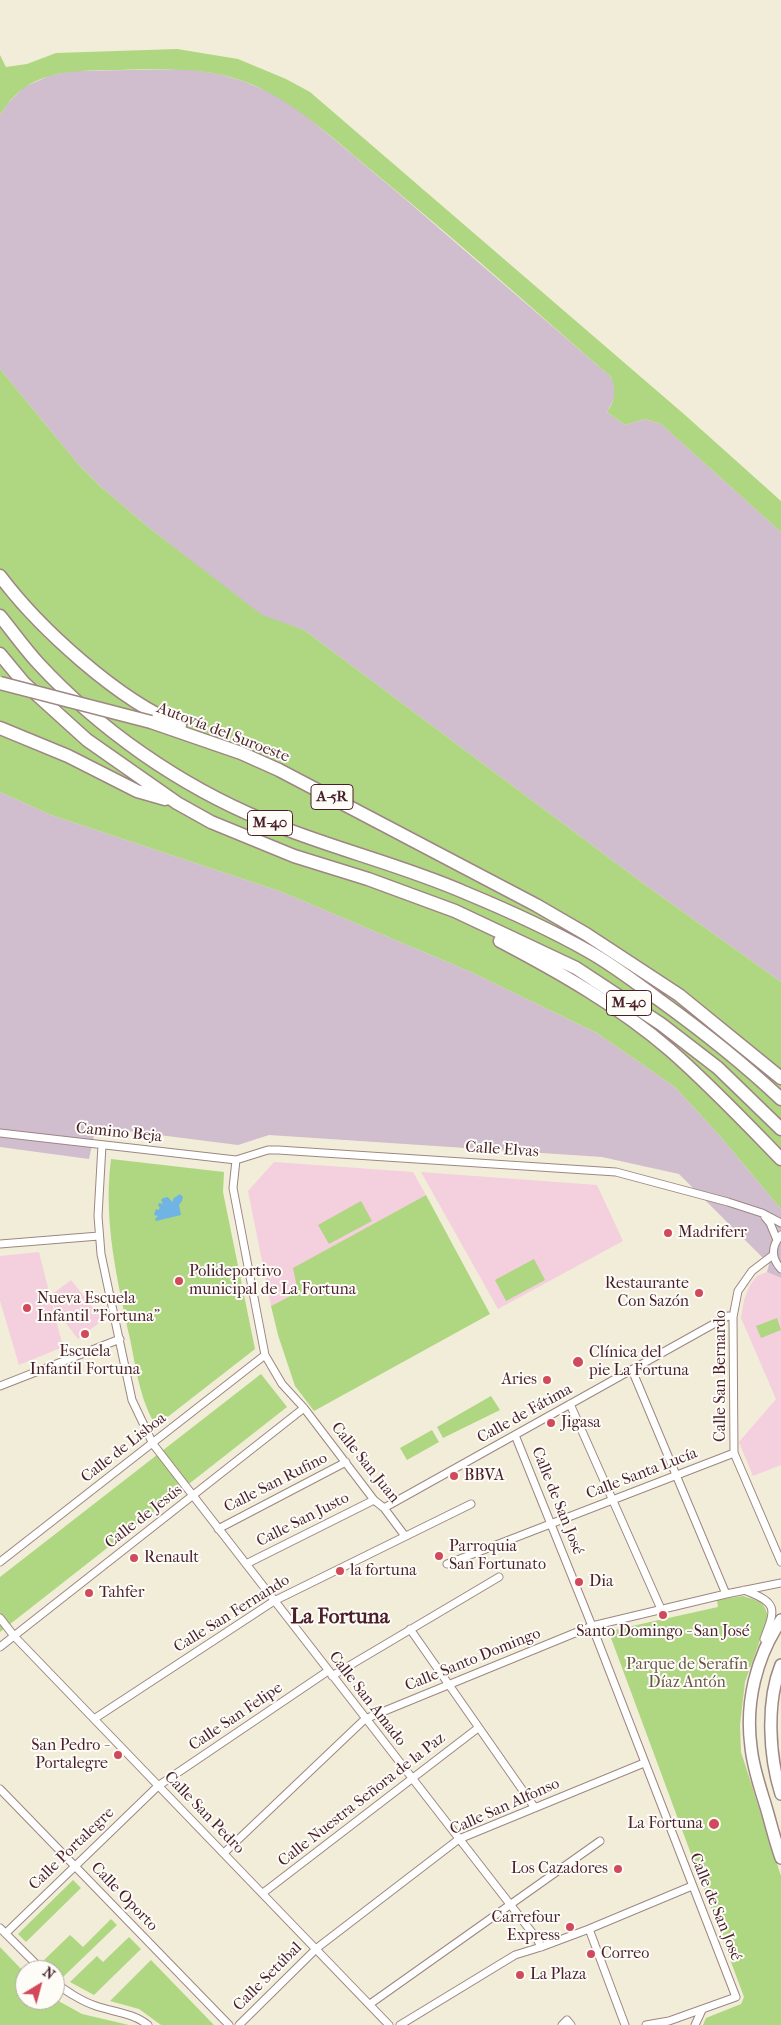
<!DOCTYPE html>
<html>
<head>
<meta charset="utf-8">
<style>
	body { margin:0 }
	#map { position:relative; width:781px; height:2025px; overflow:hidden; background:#f2edd8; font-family:"IM FELL French Canon",serif }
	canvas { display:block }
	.north { position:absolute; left:15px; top:1960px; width:50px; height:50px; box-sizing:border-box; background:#fdfcf7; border:1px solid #b5a4a5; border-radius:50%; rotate:37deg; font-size:14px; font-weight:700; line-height:20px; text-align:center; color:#4a1f2b }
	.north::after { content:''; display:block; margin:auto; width:18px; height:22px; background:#d1495b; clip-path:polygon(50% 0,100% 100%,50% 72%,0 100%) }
</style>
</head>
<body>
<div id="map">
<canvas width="781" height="2025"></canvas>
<div class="north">N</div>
</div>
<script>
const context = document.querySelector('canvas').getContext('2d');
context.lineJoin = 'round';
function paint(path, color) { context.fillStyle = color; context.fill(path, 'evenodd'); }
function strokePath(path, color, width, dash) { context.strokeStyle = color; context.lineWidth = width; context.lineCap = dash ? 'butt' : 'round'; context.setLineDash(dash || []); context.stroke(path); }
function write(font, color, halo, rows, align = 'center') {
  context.font = font + ' "IM FELL French Canon",serif'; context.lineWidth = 4; context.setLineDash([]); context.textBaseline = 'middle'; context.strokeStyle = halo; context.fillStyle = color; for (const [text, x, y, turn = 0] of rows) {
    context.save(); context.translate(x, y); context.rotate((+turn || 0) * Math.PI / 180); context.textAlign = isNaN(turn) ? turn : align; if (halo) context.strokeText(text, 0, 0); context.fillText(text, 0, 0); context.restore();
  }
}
paint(new Path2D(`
	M274 1162 413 1172 426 1195 294 1268 298 1292 271 1306 248 1191Z
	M421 1172 597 1185 623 1241 498 1309Z
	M39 1252 63 1347 19 1365 0 1301V1256Z
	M767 1272 781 1278V1465L753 1476 739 1442 776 1399 741 1318 744 1300 750 1285 757 1276Z
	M71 1280 103 1320 78 1339 55 1309 51 1295Z`), '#f4cfde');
paint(new Path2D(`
	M188 69 219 74 243 81 269 92 297 108 404 198 611 377 615 389V397L607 412 625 425 645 419 661 424 781 532V982L644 884 304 630 262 616 148 527 100 486 78 464 0 369V115L7 104 24 87 49 76 71 71Z
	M0 792 51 815 282 892 471 972 597 1033 675 1087 720 1136 781 1209V1278L767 1272 769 1264 679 1174 602 1157 269 1135 238 1145 96 1127 89 1159 0 1147Z`), '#d0bdce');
paint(new Path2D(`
	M177 49 238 59 286 79 310 92 685 415 781 501V532L661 424 645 419 625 425 607 412C616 399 616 391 611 377 533 309 456 240 376 174 334 140 295 100 243 81 199 65 152 70 105 70 61 71 24 74 0 115V55L6 67 27 64 56 53Z
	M0 369 78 464 100 486 148 527 262 615 304 630 644 884 781 982V1209L720 1136 675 1087 597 1033 471 972 282 892 51 815 0 792Z
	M111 1159 224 1172 223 1192 255 1349 156 1426C140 1400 136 1368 130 1339 117 1279 103 1220 111 1159Z
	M426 1195 490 1314 314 1411 295 1386 278 1335 271 1306 298 1292 293 1268Z
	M361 1201 372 1221 329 1244 318 1225Z
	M534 1259 545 1280 506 1301 495 1280Z
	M777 1318 781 1330 761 1338 756 1326Z
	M261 1374 287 1407 0 1632V1577Z
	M491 1396 500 1410 443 1438 437 1427Z
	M432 1430 439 1442 407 1460 400 1448Z
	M743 1596C758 1601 765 1600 768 1618L745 1682 740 1725 741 1752 781 1876V2025H703L706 2018 741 2004 744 1997 611 1638 614 1630 718 1607 717 1600Z
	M73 1880 81 1888 26 1942 18 1934Z
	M111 1919 117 1925 63 1977 44 1960 70 1935 83 1947Z
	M129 1937 141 1949 94 1995 70 1982 97 1956 103 1962Z
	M0 1947 25 1973V2000H55V1999L82 2014 129 2025H0Z
	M151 1960 214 2025H161L139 2009 110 2001Z`), '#afd680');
paint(new Path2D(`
	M180 1194 183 1197 182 1201 179 1205 181 1215 156 1221 155 1219 158 1216 154 1215 156 1209 158 1210 160 1208 158 1205 159 1203 163 1204 161 1200 163 1198 168 1197 172 1202 174 1198Z`), '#70b4e6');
const street = new Path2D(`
	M0 1133 236 1160 268 1150H278L616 1172 728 1202 762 1213 781 1223
	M102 1145 98 1216 101 1254 132 1400 153 1444 537 1939 541 1947
	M236 1160 233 1188 265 1355 282 1384 304 1408 374 1500 384 1508 405 1536
	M765 1217 770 1223 777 1240
	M781 1235C771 1246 771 1258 781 1269
	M0 1244 99 1236
	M773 1255 752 1271 738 1291 733 1317 734 1453 781 1562
	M632 1370 726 1594
	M0 1386 120 1339
	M570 1404 661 1609
	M515 1435 592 1626 736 1997 669 2021 646 2025
	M384 1508 728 1316 733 1317
	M218 1529 346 1462
	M0 1562 265 1355
	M246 1564 374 1500
	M447 1564 734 1453
	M744 1590C778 1603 776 1608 764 1639
	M0 1618 14 1636 389 2025
	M410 1629 535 1808
	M0 1647 304 1408
	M332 1676 499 1577
	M94 1719 274 1601 471 1504
	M0 1789 229 2025
	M224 1853 365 1719 592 1626 726 1594 781 1583
	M263 1893 478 1728
	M0 1928 42 1970
	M589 1929 625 2025
	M6 1933 158 1786 328 1671
	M55 1983C68 1992 81 2001 96 2006 114 2012 133 2013 148 2025
	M370 2004 600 1841
	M239 2025 317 1948 459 1839 644 1763
	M400 2025 515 1955 541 1947 589 1929 692 1886
	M562 2025 567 2020 571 2025
	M695 2025 702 2010`);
const primary = new Path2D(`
	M781 1620C756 1657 745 1703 751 1747 753 1768 760 1787 766 1807 771 1824 775 1841 781 1858
	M781 1665C766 1702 769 1756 781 1794`);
const highway = new Path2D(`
	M0 576C39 628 119 701 180 725
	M0 616C13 632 25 649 38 663 100 730 179 785 263 820 329 848 400 864 466 893 507 910 549 929 588 951 613 965 635 982 658 999 701 1030 742 1062 781 1099
	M0 654 24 683 87 740 177 803 211 822 294 856 368 879 455 911 576 968 661 1024 718 1068 781 1129
	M151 722 241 753 279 770 536 905 586 934 679 995 781 1078
	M0 728 68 756 137 791 165 799
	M500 941C559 972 619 1006 670 1050 709 1084 745 1122 781 1159`);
strokePath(street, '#9e8682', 9);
strokePath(primary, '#9e8682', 14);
strokePath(highway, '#9e8682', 15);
strokePath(street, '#fff', 7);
strokePath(primary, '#fff', 11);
strokePath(highway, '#fff', 12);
const highwayBridge = new Path2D(`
	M0 683 151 722`);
strokePath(highwayBridge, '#9e8682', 15, []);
strokePath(highwayBridge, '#fff', 12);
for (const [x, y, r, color] of [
	[668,1233,5,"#d1495b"],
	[179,1281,5,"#d1495b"],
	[699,1293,5,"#d1495b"],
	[27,1308,5,"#d1495b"],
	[85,1334,5,"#d1495b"],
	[578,1362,6,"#d1495b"],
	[547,1380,5,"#d1495b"],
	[551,1423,5,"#d1495b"],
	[454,1476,5,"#d1495b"],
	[439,1556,5,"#d1495b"],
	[134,1558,5,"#d1495b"],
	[340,1571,5,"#d1495b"],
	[579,1582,5,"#d1495b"],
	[89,1593,5,"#d1495b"],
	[663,1615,5,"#d1495b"],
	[118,1755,5,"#d1495b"],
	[714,1824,6,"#d1495b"],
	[618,1869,5,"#d1495b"],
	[570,1927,5,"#d1495b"],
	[591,1954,5,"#d1495b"],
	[520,1975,5,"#d1495b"]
]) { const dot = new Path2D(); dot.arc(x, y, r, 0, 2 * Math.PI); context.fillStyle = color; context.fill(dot); strokePath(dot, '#fdfcf7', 2); }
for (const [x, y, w] of [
	[332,797,42],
	[270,823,45],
	[629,1003,45]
]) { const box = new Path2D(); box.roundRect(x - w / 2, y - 12.5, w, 25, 4); context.fillStyle = '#fdfcf7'; context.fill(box); strokePath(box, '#4a1f2b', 1); }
write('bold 15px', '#4a1f2b', null, [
	["A-5R",332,797],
	["M-40",270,823],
	["M-40",629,1003]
]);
write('16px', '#4a1f2b', '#fdfcf7', [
	["Autovía del Suroeste",223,733,21],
	["Camino Beja",119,1133,6],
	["Calle Elvas",502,1150,4],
	["Calle San Bernardo",721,1376,-90],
	["Calle de Fátima",525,1414,-29],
	["Calle de Lisboa",124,1448,-38],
	["Calle San Juan",365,1463,51],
	["Calle Santa Lucía",642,1474,-21],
	["Calle San Rufino",276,1483,-27],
	["Calle de San José",557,1501,68],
	["Calle de Jesús",144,1517,-38],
	["Calle San Justo",303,1520,-27],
	["Calle San Fernando",232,1614,-32],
	["Calle Santo Domingo",473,1660,-22],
	["Calle San Amado",367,1699,52],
	["Calle San Felipe",236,1717,-34],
	["Calle Nuestra Señora de la Paz",362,1800,-38],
	["Calle San Alfonso",505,1807,-24],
	["Calle San Pedro",204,1813,46],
	["Calle Portalegre",72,1849,-44],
	["Calle Oporto",124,1897,46],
	["Calle de San José",715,1907,68],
	["Calle Setúbal",268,1977,-45]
]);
write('16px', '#4a1f2b', '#fdfcf7', [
	["Madriferr",678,1233],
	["Polideportivo",189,1272],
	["municipal de La Fortuna",189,1290],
	["Restaurante",689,1284,"right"],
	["Con Sazón",689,1302,"right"],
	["Nueva Escuela",37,1299],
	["Infantil \"Fortuna\"",37,1317],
	["Escuela",85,1352,"center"],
	["Infantil Fortuna",85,1370,"center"],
	["Clínica del",589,1353],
	["pie La Fortuna",589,1371],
	["Aries",537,1380,"right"],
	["Jigasa",561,1423],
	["BBVA",464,1476],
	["Parroquia",449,1547],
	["San Fortunato",449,1565],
	["Renault",144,1558],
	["la fortuna",350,1571],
	["Dia",589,1582],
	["Tahfer",99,1593],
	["Santo Domingo - San José",663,1632,"center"],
	["San Pedro -",108,1746,"right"],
	["Portalegre",108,1764,"right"],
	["La Fortuna",703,1824,"right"],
	["Los Cazadores",608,1869,"right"],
	["Carrefour",560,1918,"right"],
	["Express",560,1936,"right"],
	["Correo",601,1954],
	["La Plaza",530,1975]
], 'left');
write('16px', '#685644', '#fdfcf7', [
	["Parque de Serafín",687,1665],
	["Díaz Antón",687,1683]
]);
write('bold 21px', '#4a1f2b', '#fdfcf7', [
	["La Fortuna",340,1618]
]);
</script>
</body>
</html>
